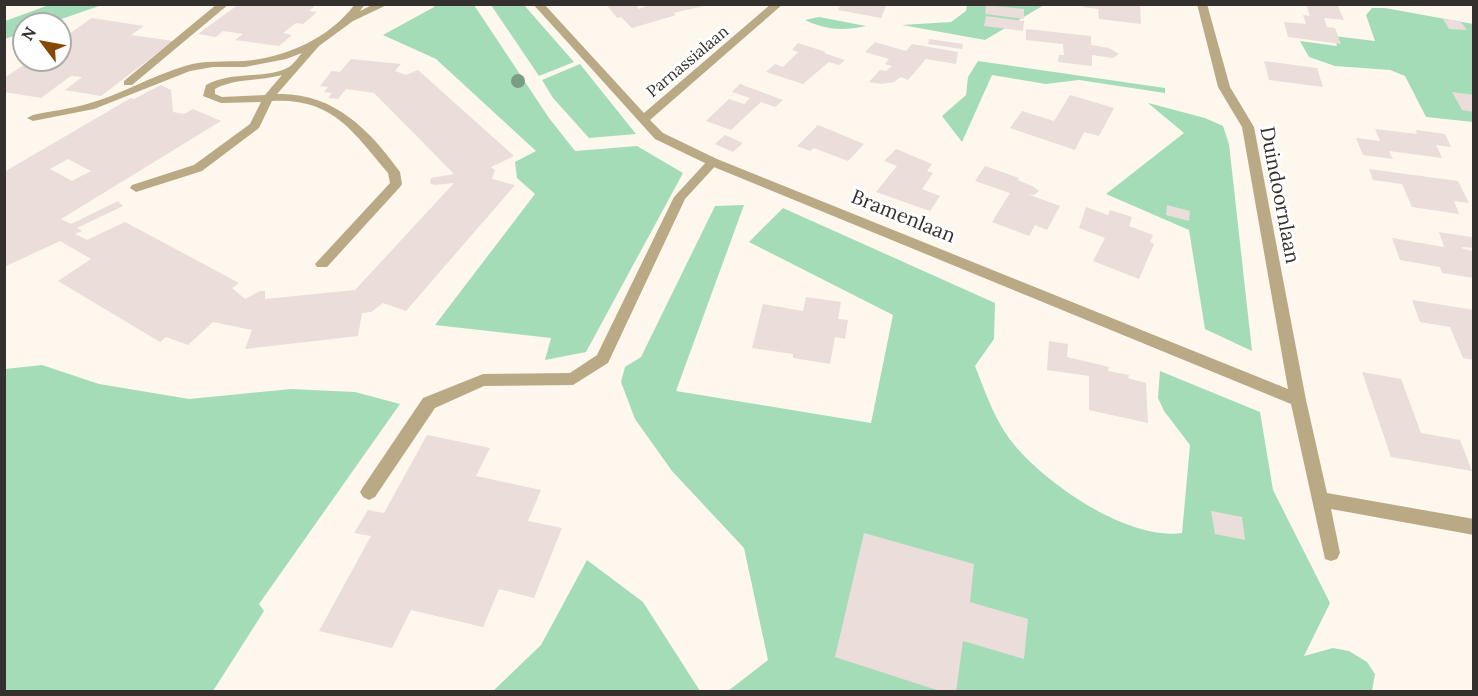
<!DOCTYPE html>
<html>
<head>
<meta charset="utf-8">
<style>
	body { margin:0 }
	#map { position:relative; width:1478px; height:696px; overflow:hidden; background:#fdf7ee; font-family:Lora,serif }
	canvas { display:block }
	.frame { position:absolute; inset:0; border:6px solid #33302d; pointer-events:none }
	.north { position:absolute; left:12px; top:12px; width:60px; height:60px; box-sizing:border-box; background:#fff; border:2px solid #adacab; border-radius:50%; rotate:302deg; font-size:16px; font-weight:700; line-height:24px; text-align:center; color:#33302d }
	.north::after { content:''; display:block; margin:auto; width:21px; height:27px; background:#864807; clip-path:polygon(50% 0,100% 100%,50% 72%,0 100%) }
</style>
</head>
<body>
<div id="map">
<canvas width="1478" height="696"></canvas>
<div class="frame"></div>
<div class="north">N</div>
</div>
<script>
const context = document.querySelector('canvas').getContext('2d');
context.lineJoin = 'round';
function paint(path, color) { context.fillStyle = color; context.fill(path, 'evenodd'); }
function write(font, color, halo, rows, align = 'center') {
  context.font = font + ' Lora,serif'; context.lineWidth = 6; context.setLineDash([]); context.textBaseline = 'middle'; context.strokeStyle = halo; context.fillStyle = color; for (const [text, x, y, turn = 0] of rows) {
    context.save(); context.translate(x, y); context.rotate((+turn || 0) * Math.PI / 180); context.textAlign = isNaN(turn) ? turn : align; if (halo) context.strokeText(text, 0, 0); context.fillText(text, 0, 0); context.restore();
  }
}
paint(new Path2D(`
	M49 5H102L47 24H24V32L5 39V21Z
	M434 5H474L549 118 575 151 637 146 683 173 586 352 545 360 551 338 435 325 535 194 517 178 515 162 536 151 436 59 383 35 434 7Z
	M491 5H524L574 62 539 76Z
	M967 5H1044L985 40 902 25 951 22 966 11Z
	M1372 8H1385L1473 24V122L1426 117 1405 76 1390 70 1335 66 1309 57 1300 41 1337 46 1334 36 1375 41 1366 15Z
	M819 17 866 26C844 31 826 30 805 20Z
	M978 61 1165 88V93L1079 80 1046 84 992 75 962 142 942 116 966 95 968 77Z
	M580 64 636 134 589 138 553 98 542 80Z
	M1148 103 1205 118 1223 126 1229 144 1252 351 1205 329 1189 230 1106 194 1184 133Z
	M744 205 676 391 871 423 893 315 749 242 783 208 995 303 994 339 975 366C986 394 996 424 1016 447 1051 487 1128 540 1182 533L1190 445 1164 411 1158 398 1160 371 1260 412 1273 490 1330 603 1304 656 1333 648 1349 651 1367 662 1375 674 1372 691H728L768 660 744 548 672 471 635 419 621 382 625 367 641 357 715 206Z
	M42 365 99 384 189 399 291 389 355 392 400 404 259 604 264 611 213 691H5V369Z
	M587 560 643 602 700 691H493L541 645Z`), '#a5dcb8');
paint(new Path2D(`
	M239 4H317L309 11 317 12 303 24 296 23 283 33 292 35 279 46 235 40 243 34 223 31 216 37 198 34Z
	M606 4H635L639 9 647 6 645 4 708 5 673 13 676 15 632 28 621 17 617 18Z
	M841 4H879L886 6 881 18 838 10Z
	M1083 4H1140L1141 24 1099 19 1098 9 1083 7Z
	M1306 4H1337L1344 20 1324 18 1327 27 1335 28 1341 44 1288 37 1284 22 1306 24 1303 15 1310 16Z
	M986 5 1024 9V19L985 14Z
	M986 16 1024 21 1023 31 984 26Z
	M92 18 144 26 131 35 173 41 101 96 65 90 82 77 71 76 41 98 4 92V78L31 60H60V40Z
	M1443 19 1460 21 1467 30 1449 29Z
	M1026 29 1091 36V45L1109 48 1119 54 1113 58 1092 55V66L1058 62 1059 55H1064L1063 44 1026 40Z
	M929 39 963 44 962 49 928 44Z
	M875 42 906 51 912 44 958 52 956 64 926 59 908 80 901 77 894 82 882 84 869 82 880 70 886 71 892 66 885 64 889 59 865 52Z
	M798 43 826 52 824 53 845 60 839 65 829 62 803 84 766 72 775 64 783 67 798 52 792 50Z
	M351 59 401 64 395 71 406 75 418 70 514 156 491 167 495 170 492 179 515 185 406 311 383 303 371 312 362 313 358 336 245 349 252 330 213 322 188 345 166 337 160 342 58 281 91 259 60 241 4 267V172L131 98 134 99 161 85 171 90 173 112 184 114 193 109 221 121 61 219 71 224 118 201 123 206 77 228 82 231 75 234 87 240 125 222 239 283 232 288 245 299 260 291H265V299L355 290 454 183 434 185 430 183 431 178 454 174 374 93 346 89 338 99 328 98 332 93 324 92 328 87 320 86 332 71 340 72ZM68 159 91 171 72 181 50 169Z
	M1264 61 1317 68 1323 87 1269 80Z
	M740 84 783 100 775 107 761 102 731 130 706 121 729 99 744 104 750 98 732 92Z
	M1452 92 1474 95V112L1462 110Z
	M1070 95 1114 108 1099 136 1084 132 1075 150 1010 128 1022 111 1054 121Z
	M818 125 864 144 848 161 814 148 810 151 797 146Z
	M1375 129 1417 134 1416 130 1445 134 1451 147 1436 145 1442 158 1389 151 1393 159 1363 155 1356 138 1380 141Z
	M725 135 743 143 733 152 715 144Z
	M896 149 932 164 927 171 933 173 922 189 940 196 930 211 876 192 897 166 884 161Z
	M985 166 1019 178 1018 180 1034 187 1039 191 1034 195 1027 194 1060 206 1047 230 1035 225 1029 236 992 222 1010 193 975 181Z
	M1369 169 1458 181 1469 203 1454 201 1459 214 1412 207 1402 184 1373 180Z
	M1167 205 1190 211 1189 221 1166 215Z
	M1086 207 1108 215 1110 210 1132 217 1129 226 1153 235 1150 242 1154 244 1139 279 1093 261 1105 238 1079 228Z
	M1439 232 1472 237 1474 248 1462 247 1463 249 1474 251V278L1442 273 1440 267 1400 260 1392 238 1444 247Z
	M806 297 841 302 838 319 848 320 845 339 835 337 830 364 793 358V354L752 348 763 304 803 311Z
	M1412 300 1474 310V360L1463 358 1450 327 1420 322Z
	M1049 341 1068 344 1067 357 1109 367 1108 371 1129 375 1128 378 1146 383 1148 423 1089 410V376L1047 370Z
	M1362 372 1401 379 1421 433 1460 440 1472 471 1391 457Z
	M427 435 490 448 476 476 541 490 528 521 562 528 534 598 499 589 483 627 411 610 392 648 319 631 371 536 354 533 368 510 384 513Z
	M1211 511 1242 517 1245 540 1215 534Z
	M864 533 974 564 970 602 1028 619 1024 659 963 641 956 692H943L835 657Z`), '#eaddda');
paint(new Path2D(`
	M217 4H229L132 85H124V81Z
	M355 4H365L360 11 374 4H389L353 21 319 46 277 94C333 92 370 130 400 172L402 184 400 187 327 267H317L315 264 390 183 388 173C352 131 333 98 272 101L259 128 202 171 136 192 130 188 132 185 194 165 250 124 261 102 221 103 203 96 206 85C233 70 265 80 289 67 294 64 298 57 302 53L286 59 245 67H213L190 71 94 109 33 121 27 118 33 115C51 111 70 109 87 104 120 95 151 76 185 66 204 60 224 62 244 61 285 58 330 38 355 4ZM282 75 265 95 222 97 215 94V89C235 78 261 81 282 75Z
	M713 158 719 162 685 199 608 363 573 385 484 386 435 408 375 497 369 500 363 497 360 492 363 487 423 398 483 374 570 373 597 355 674 197 709 159Z`), '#b9aa85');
paint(new Path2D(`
	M533 4H544L644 113 771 4H783L650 120 663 133 717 159 1288 389 1242 127 1218 87 1197 4H1207L1230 87 1254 127 1306 400 1327 493 1474 519V535L1331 509 1340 553 1337 559 1331 561 1325 559 1291 404 709 165 655 139Z`), '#b9aa85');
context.fillStyle = '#7a9d86';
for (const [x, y] of [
	[518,81]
]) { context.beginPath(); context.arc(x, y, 7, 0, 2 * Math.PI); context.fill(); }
write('16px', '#33302d', '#fff', [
	["Parnassialaan",688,62,-40]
]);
write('20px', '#33302d', '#fff', [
	["Duindoornlaan",1279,195,79],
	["Bramenlaan",903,217,22]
]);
</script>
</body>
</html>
